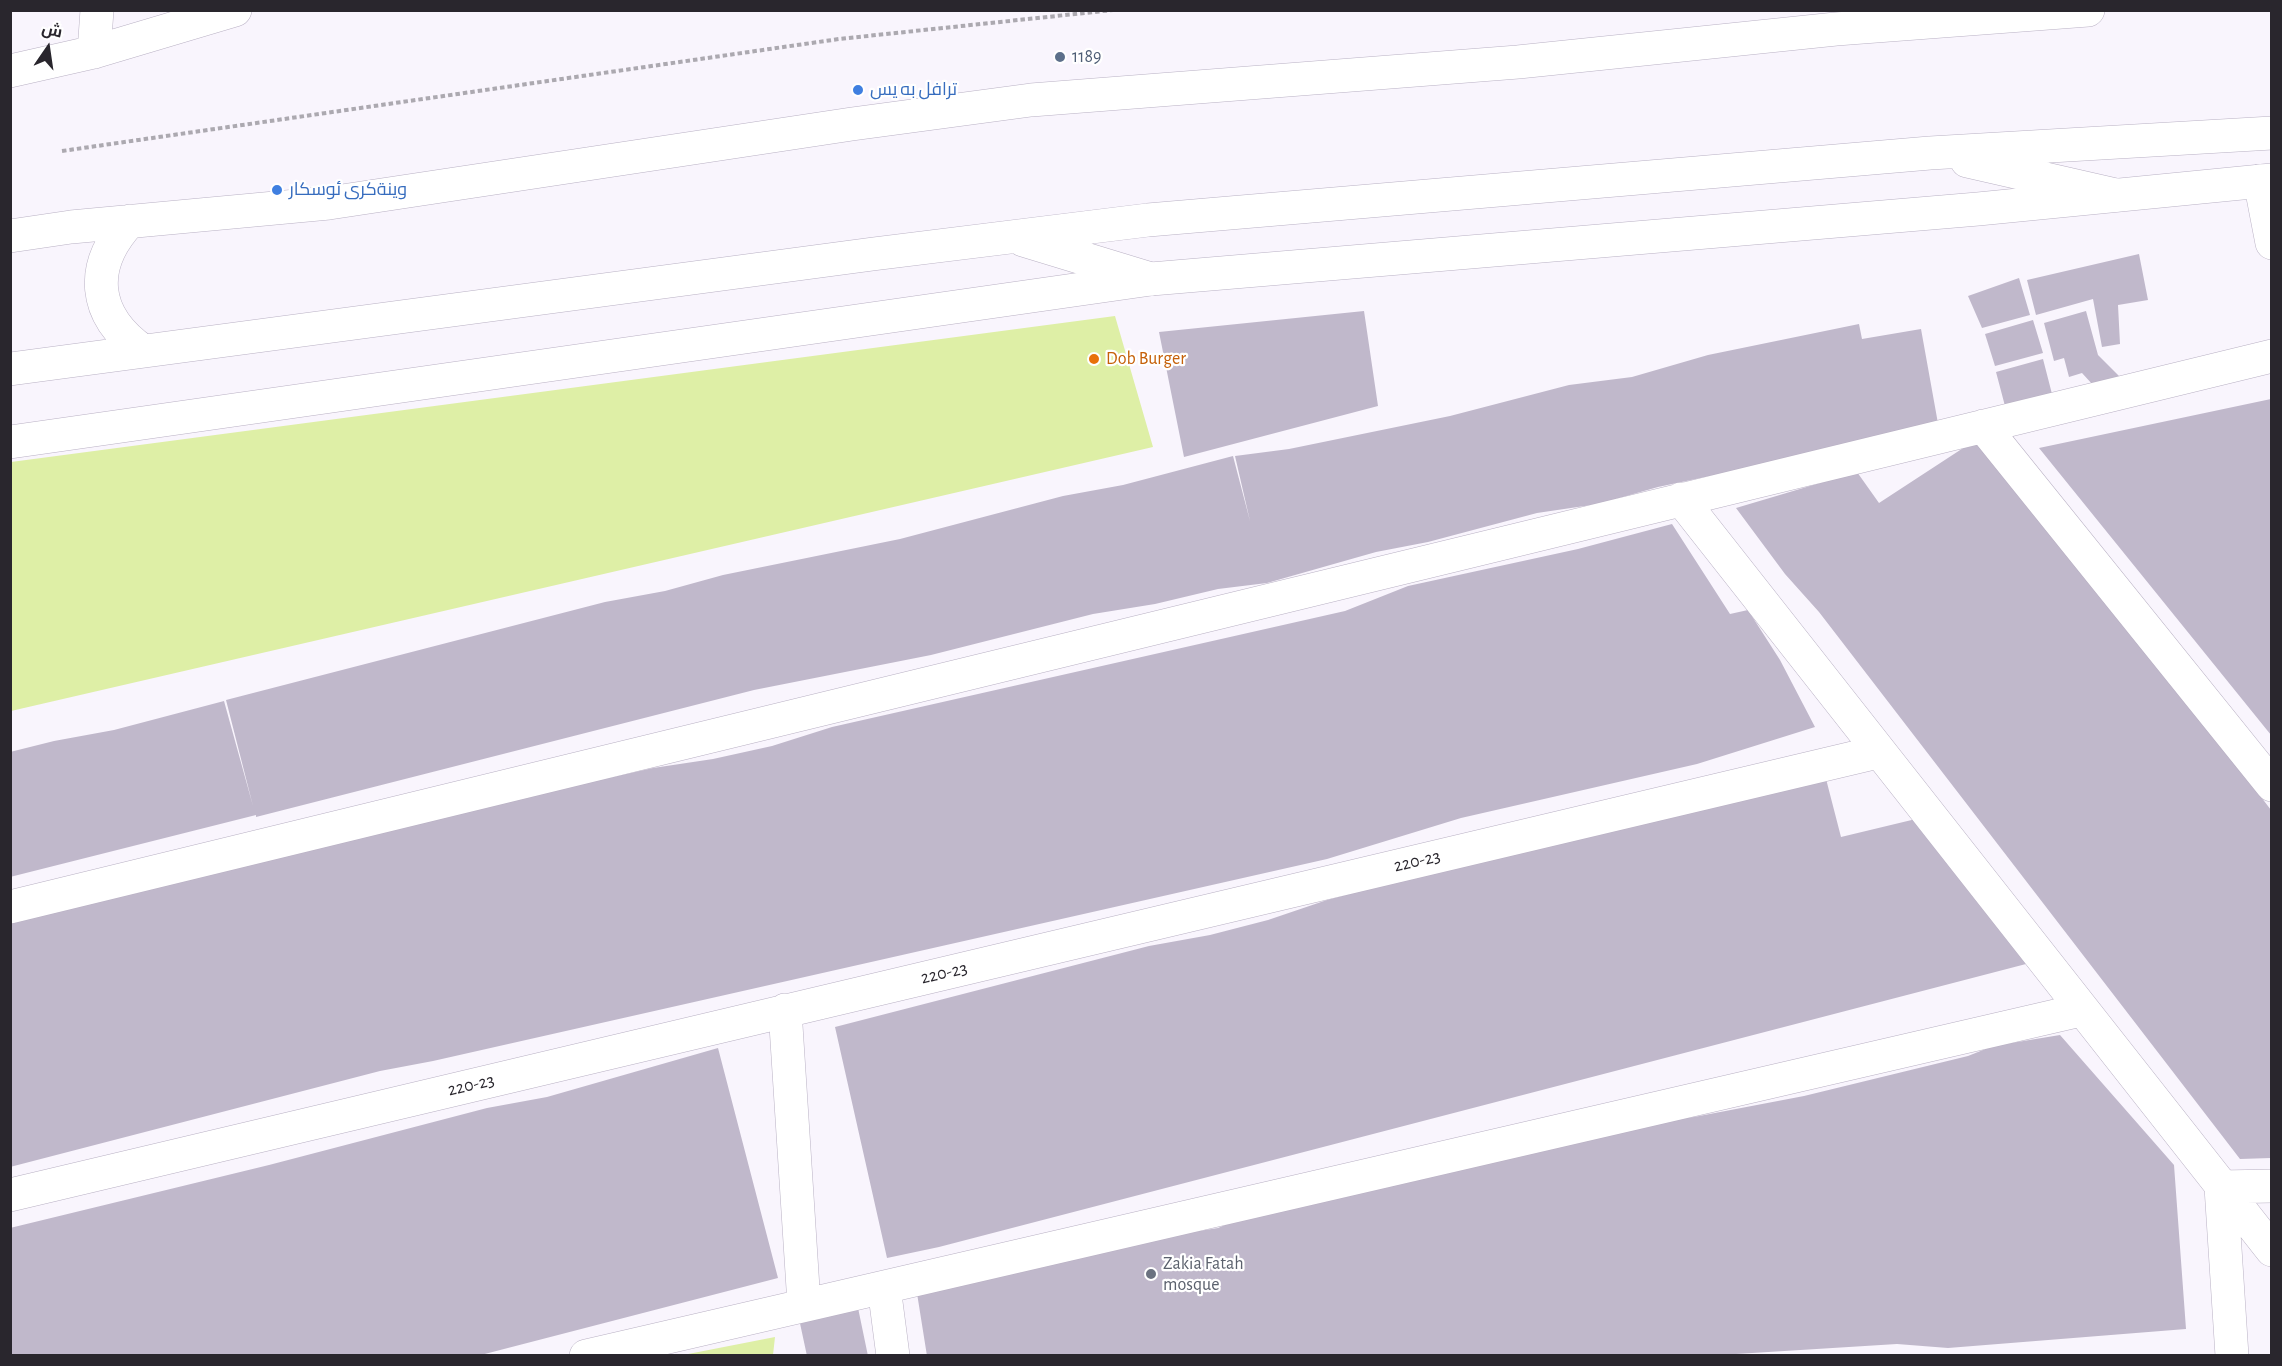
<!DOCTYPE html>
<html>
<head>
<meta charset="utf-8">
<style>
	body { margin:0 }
	#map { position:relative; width:2282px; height:1366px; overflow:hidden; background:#f9f5fd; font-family:"Alegreya Sans",Cairo,sans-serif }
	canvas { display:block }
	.frame { position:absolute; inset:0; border:12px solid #29262d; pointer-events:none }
	.north { position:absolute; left:18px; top:18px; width:60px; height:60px; -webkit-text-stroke:4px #fff; paint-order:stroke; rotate:13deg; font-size:16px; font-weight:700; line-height:24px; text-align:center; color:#29262d }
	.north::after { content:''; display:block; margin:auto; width:21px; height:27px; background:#29262d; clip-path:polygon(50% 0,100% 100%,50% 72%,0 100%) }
</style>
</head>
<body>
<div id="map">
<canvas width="2282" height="1366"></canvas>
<div class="frame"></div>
<div class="north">ش</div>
</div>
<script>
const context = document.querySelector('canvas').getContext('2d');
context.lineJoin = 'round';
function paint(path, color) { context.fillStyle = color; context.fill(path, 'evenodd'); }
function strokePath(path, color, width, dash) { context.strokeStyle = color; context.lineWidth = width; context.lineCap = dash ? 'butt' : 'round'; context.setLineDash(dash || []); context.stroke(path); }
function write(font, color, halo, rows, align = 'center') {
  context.font = font + ' "Alegreya Sans",Cairo,sans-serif'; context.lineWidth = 4.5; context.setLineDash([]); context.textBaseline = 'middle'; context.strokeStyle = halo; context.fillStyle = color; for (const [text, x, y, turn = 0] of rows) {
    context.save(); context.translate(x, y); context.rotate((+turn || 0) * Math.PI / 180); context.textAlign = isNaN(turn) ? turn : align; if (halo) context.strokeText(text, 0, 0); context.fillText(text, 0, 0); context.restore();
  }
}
paint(new Path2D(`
	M1115 316 1153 447 11 711V462Z
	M775 1337 773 1355H683Z`), '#deefa6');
paint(new Path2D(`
	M2139 254 2148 300 2118 305 2120 344 2102 347 2093 299 2036 315 2027 280Z
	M2019 278 2030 315 1982 328 1968 296Z
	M1364 311 1378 406 1184 457 1159 332Z
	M2086 311 2098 355 2125 382 2093 385 2082 373 2069 377 2064 358 2054 361 2044 323Z
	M2033 320 2043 353 1995 366 1985 334Z
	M1859 324 1862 339 1921 329 1939 429 1738 470 1658 487 1598 504 1537 513 1428 542 1376 552 1267 583 1218 589 1155 604 1093 614 931 655 754 690 256 817V815L10 877V752L54 741 114 730 224 701 253 806 226 700 605 602 665 591 723 575 900 539 1063 496 1123 485 1233 456 1250 521 1235 456 1289 449 1450 416 1569 385 1632 377 1708 355Z
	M2043 359 2052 394 2005 406 1996 372Z
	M2271 399V735L2039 448Z
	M1977 439 2153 656 2271 810V1158L2240 1159 1819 612 1785 574 1736 508 1857 472 1879 503Z
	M1672 524 1730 614 1748 610 1780 660 1815 727 1697 764 1461 818 1327 859 433 1061 380 1071 10 1167V921L379 830 653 768 713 759 772 746 832 727 1345 611 1408 586 1578 549Z
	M1825 775 1841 837 1920 818 2000 913 2026 964 939 1247 887 1258 835 1027 1149 946 1210 935 1268 920 1327 900 1434 872Z
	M2060 1035 2174 1165 2186 1329 1948 1348 1897 1344 1704 1356H927L916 1287 1079 1250 1218 1228 1262 1209 1639 1124 1694 1117 1804 1096 1968 1056 1993 1046Z
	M718 1048 778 1278 477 1356H10V1228L269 1165 487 1108 547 1097Z
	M857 1303 868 1356H807L798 1314Z`), '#c0b8cb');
const street = new Path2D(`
	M94 52 97 10
	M10 71 94 52 235 10
	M2260 181 2272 243
	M1983 426 2272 785
	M1681 499 2272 1250
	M10 907 2272 356
	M785 1010 804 1304
	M2221 1187 2232 1356
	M2221 1187 2272 1186
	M10 1195 1878 752
	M884 1287 893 1356
	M586 1356 2081 1010`);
const secondary = new Path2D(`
	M10 442 1151 279 1978 209 2272 180`);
const highway = new Path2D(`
	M1967 161 2116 195
	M130 221C88 266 92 315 143 351
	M10 236 71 227 329 203 852 124 1031 100 1518 62 1836 29 2088 10
	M1023 240 1151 279
	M10 369 873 254 1148 220 1930 153 2272 133`);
strokePath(street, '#b9b1c4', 34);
strokePath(secondary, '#b9b1c4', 34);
strokePath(highway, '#b9b1c4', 34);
strokePath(new Path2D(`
	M62 151 839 39 1113 10`), '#aca9b0', 4, [4.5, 3]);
strokePath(street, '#fff', 33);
strokePath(secondary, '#fff', 33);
strokePath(highway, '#fff', 33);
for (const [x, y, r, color] of [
	[1060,57,6,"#5c6f8a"],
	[858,90,6,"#3f7fe0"],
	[277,190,6,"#3f7fe0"],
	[1094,359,6,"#e8710a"],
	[1151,1274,6,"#6b7280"]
]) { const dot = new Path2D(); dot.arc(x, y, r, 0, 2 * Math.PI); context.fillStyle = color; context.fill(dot); strokePath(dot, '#fff', 2); }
write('18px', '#4e5e75', '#fff', [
	["1189",1072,57]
], 'left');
write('18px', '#366cbe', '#fff', [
	["ترافل به يس",870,90],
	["وينةكرى ئوسكار",289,190]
], 'left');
write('18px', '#c56008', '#fff', [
	["Dob Burger",1106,359]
], 'left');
write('18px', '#29262d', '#fff', [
	["220-23",1417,861,-13],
	["220-23",944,973,-13],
	["220-23",471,1085,-13]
]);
write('18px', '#5b616d', '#fff', [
	["Zakia Fatah",1163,1264],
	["mosque",1163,1285]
], 'left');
</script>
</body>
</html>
